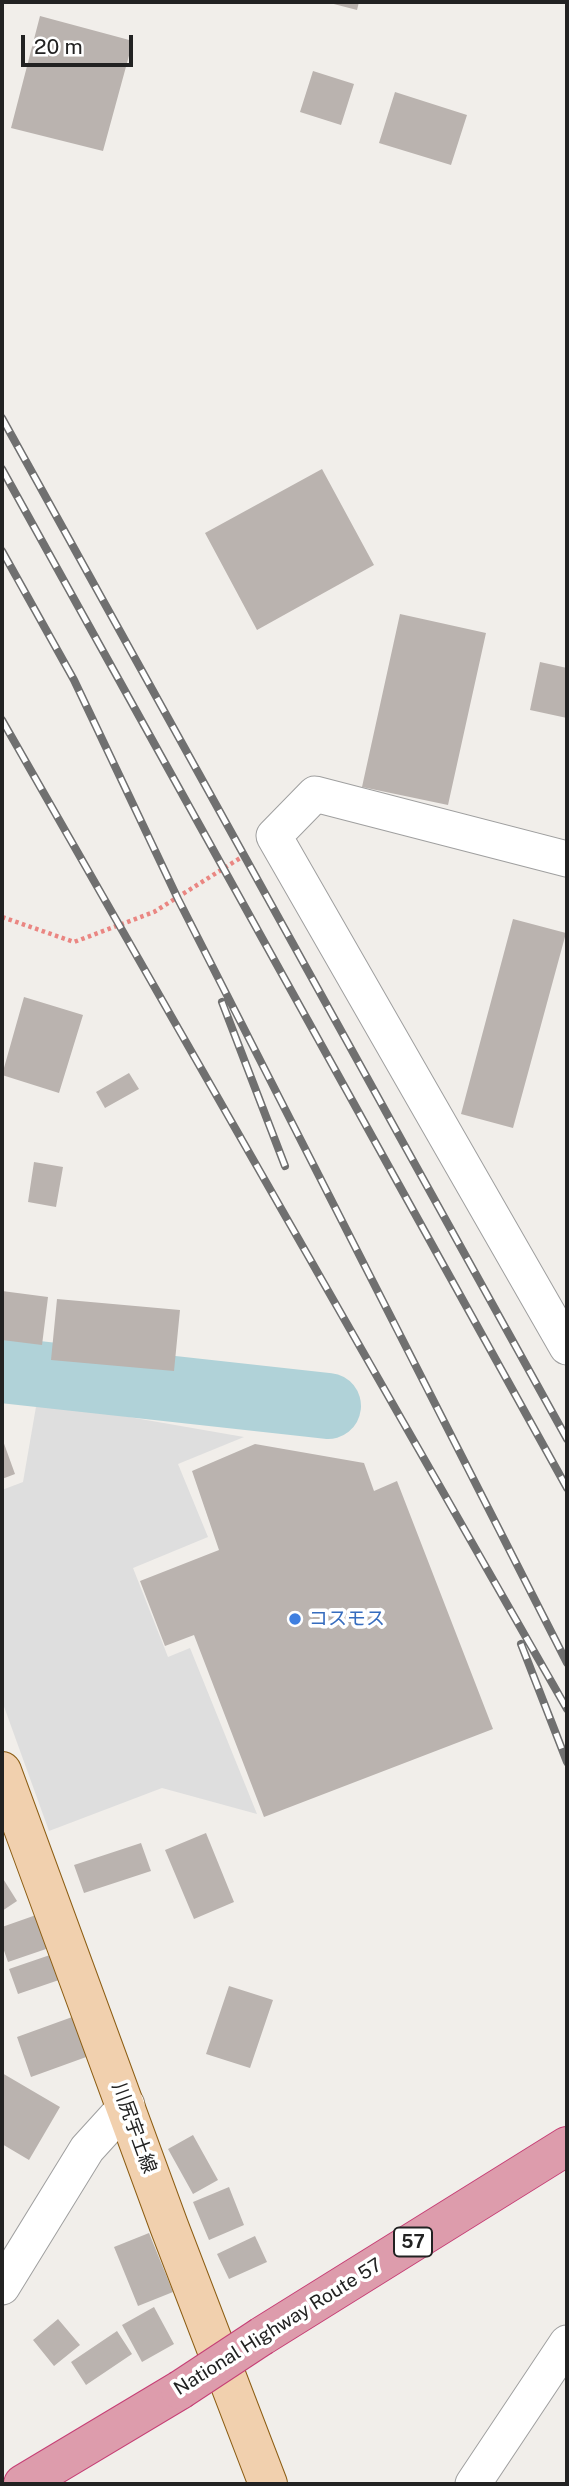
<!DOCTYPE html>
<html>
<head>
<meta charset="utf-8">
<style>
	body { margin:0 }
	#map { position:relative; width:569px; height:2486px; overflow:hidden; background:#f1eeea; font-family:"Public Sans",sans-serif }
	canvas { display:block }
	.frame { position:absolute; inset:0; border:4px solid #222; pointer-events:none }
	.scale { position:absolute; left:21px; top:35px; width:112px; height:32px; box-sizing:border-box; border:4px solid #222; border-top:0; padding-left:9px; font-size:21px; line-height:24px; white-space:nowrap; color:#222; -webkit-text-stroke:5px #fff; paint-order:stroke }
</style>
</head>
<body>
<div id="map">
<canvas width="569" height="2486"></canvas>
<div class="frame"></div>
<div class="scale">20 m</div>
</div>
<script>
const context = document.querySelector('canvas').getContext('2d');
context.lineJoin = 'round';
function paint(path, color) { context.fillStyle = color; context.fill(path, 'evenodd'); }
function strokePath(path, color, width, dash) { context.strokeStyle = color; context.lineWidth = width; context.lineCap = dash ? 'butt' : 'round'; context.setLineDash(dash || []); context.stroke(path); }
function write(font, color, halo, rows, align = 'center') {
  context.font = font + ' "Public Sans","Noto Sans JP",sans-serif'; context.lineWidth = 7; context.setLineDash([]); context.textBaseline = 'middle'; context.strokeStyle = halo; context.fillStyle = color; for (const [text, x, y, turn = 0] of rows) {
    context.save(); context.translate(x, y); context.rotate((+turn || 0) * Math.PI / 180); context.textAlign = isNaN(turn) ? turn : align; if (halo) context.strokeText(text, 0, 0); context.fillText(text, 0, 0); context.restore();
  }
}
paint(new Path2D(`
	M37 1401 244 1437 178 1464 208 1537 133 1568 168 1657 190 1648 257 1814 162 1788 49 1831 2 1701V1490L23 1482Z`), '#dedede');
strokePath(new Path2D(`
	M2 1370 328 1406`), '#b0d2d8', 66);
paint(new Path2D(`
	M326 2H359L357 10Z
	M40 16 133 41 103 151 11 128Z
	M313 71 354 84 341 125 300 112Z
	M395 92 467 115 451 165 379 143Z
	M322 469 374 565 257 630 205 533Z
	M400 614 486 633 448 805 362 787Z
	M540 662 567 668V718L530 710Z
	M513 919 566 933 513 1128 461 1114Z
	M24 997 83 1015 59 1093 2 1075Z
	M129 1073 139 1089 105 1108 96 1092Z
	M34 1162 63 1167 56 1207 28 1202Z
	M2 1291 48 1297 42 1345 2 1340Z
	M57 1299 180 1310 174 1371 51 1360Z
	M2 1438 15 1474 2 1479Z
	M255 1444 364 1463 374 1491 397 1481 493 1729 264 1817 194 1635 165 1646 140 1581 219 1550 192 1471Z
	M206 1833 234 1902 194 1919 165 1850Z
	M141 1843 151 1871 84 1893 74 1865Z
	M2 1877 17 1901 2 1911Z
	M39 1914 49 1948 8 1962 2 1945V1927Z
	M50 1955 59 1980 18 1994 9 1969Z
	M229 1986 273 2000 250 2068 206 2054Z
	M75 2016 89 2056 31 2077 17 2037Z
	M2 2073 60 2107 29 2160 2 2144Z
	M193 2135 218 2180 193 2194 168 2149Z
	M229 2187 244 2225 209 2240 193 2202Z
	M149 2233 173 2292 138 2306 114 2247Z
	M255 2236 267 2262 229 2279 217 2254Z
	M154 2307 174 2344 142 2362 122 2325Z
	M58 2319 80 2345 54 2366 33 2340Z
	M117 2331 132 2354 86 2385 71 2362Z`), '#bab3af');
const minor = new Path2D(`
	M567 859 315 794 274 836 567 1347
	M2 2287 87 2149 127 2105
	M473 2484 567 2343`);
const major = new Path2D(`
	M2 1771 169 2226 268 2484`);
const highway = new Path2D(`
	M262 2336 567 2146
	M23 2484 180 2390`);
strokePath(minor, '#9f9f9f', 37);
strokePath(major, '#8c5d13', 40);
strokePath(highway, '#c63f75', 40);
strokePath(new Path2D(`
	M2 917 74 942 154 912 245 855`), '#ea8682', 4.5, [3.5, 3.5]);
strokePath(minor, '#fff', 35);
strokePath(major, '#f1d0ae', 38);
strokePath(highway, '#dd9cac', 38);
const rail = new Path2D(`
	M2 418 567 1439
	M2 469 567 1488
	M2 551 74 680 178 899 567 1663
	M2 720 567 1709
	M222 1002 285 1166
	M521 1644 567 1762`);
strokePath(rail, '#707070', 8);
strokePath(rail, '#fff', 5, [16]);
const highwayBridge = new Path2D(`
	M180 2390 262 2336`);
strokePath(highwayBridge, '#c63f75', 40, []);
strokePath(highwayBridge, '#dd9cac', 38);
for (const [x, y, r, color] of [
	[295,1619,7,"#3f7fe0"]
]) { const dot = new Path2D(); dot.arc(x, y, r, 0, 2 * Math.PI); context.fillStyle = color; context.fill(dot); strokePath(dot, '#fff', 2.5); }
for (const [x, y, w] of [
	[413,2242,38]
]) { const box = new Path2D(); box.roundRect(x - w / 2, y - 14.5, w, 29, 5); context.fillStyle = '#fff'; context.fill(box); strokePath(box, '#222', 2); }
write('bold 18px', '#222', null, [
	["57",413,2242]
]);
write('19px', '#366cbe', '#fff', [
	["コスモス",309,1619]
], 'left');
write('19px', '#222', '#fff', [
	["川尻宇土線",134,2128,70],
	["National Highway Route 57",278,2327,-32]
]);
</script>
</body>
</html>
